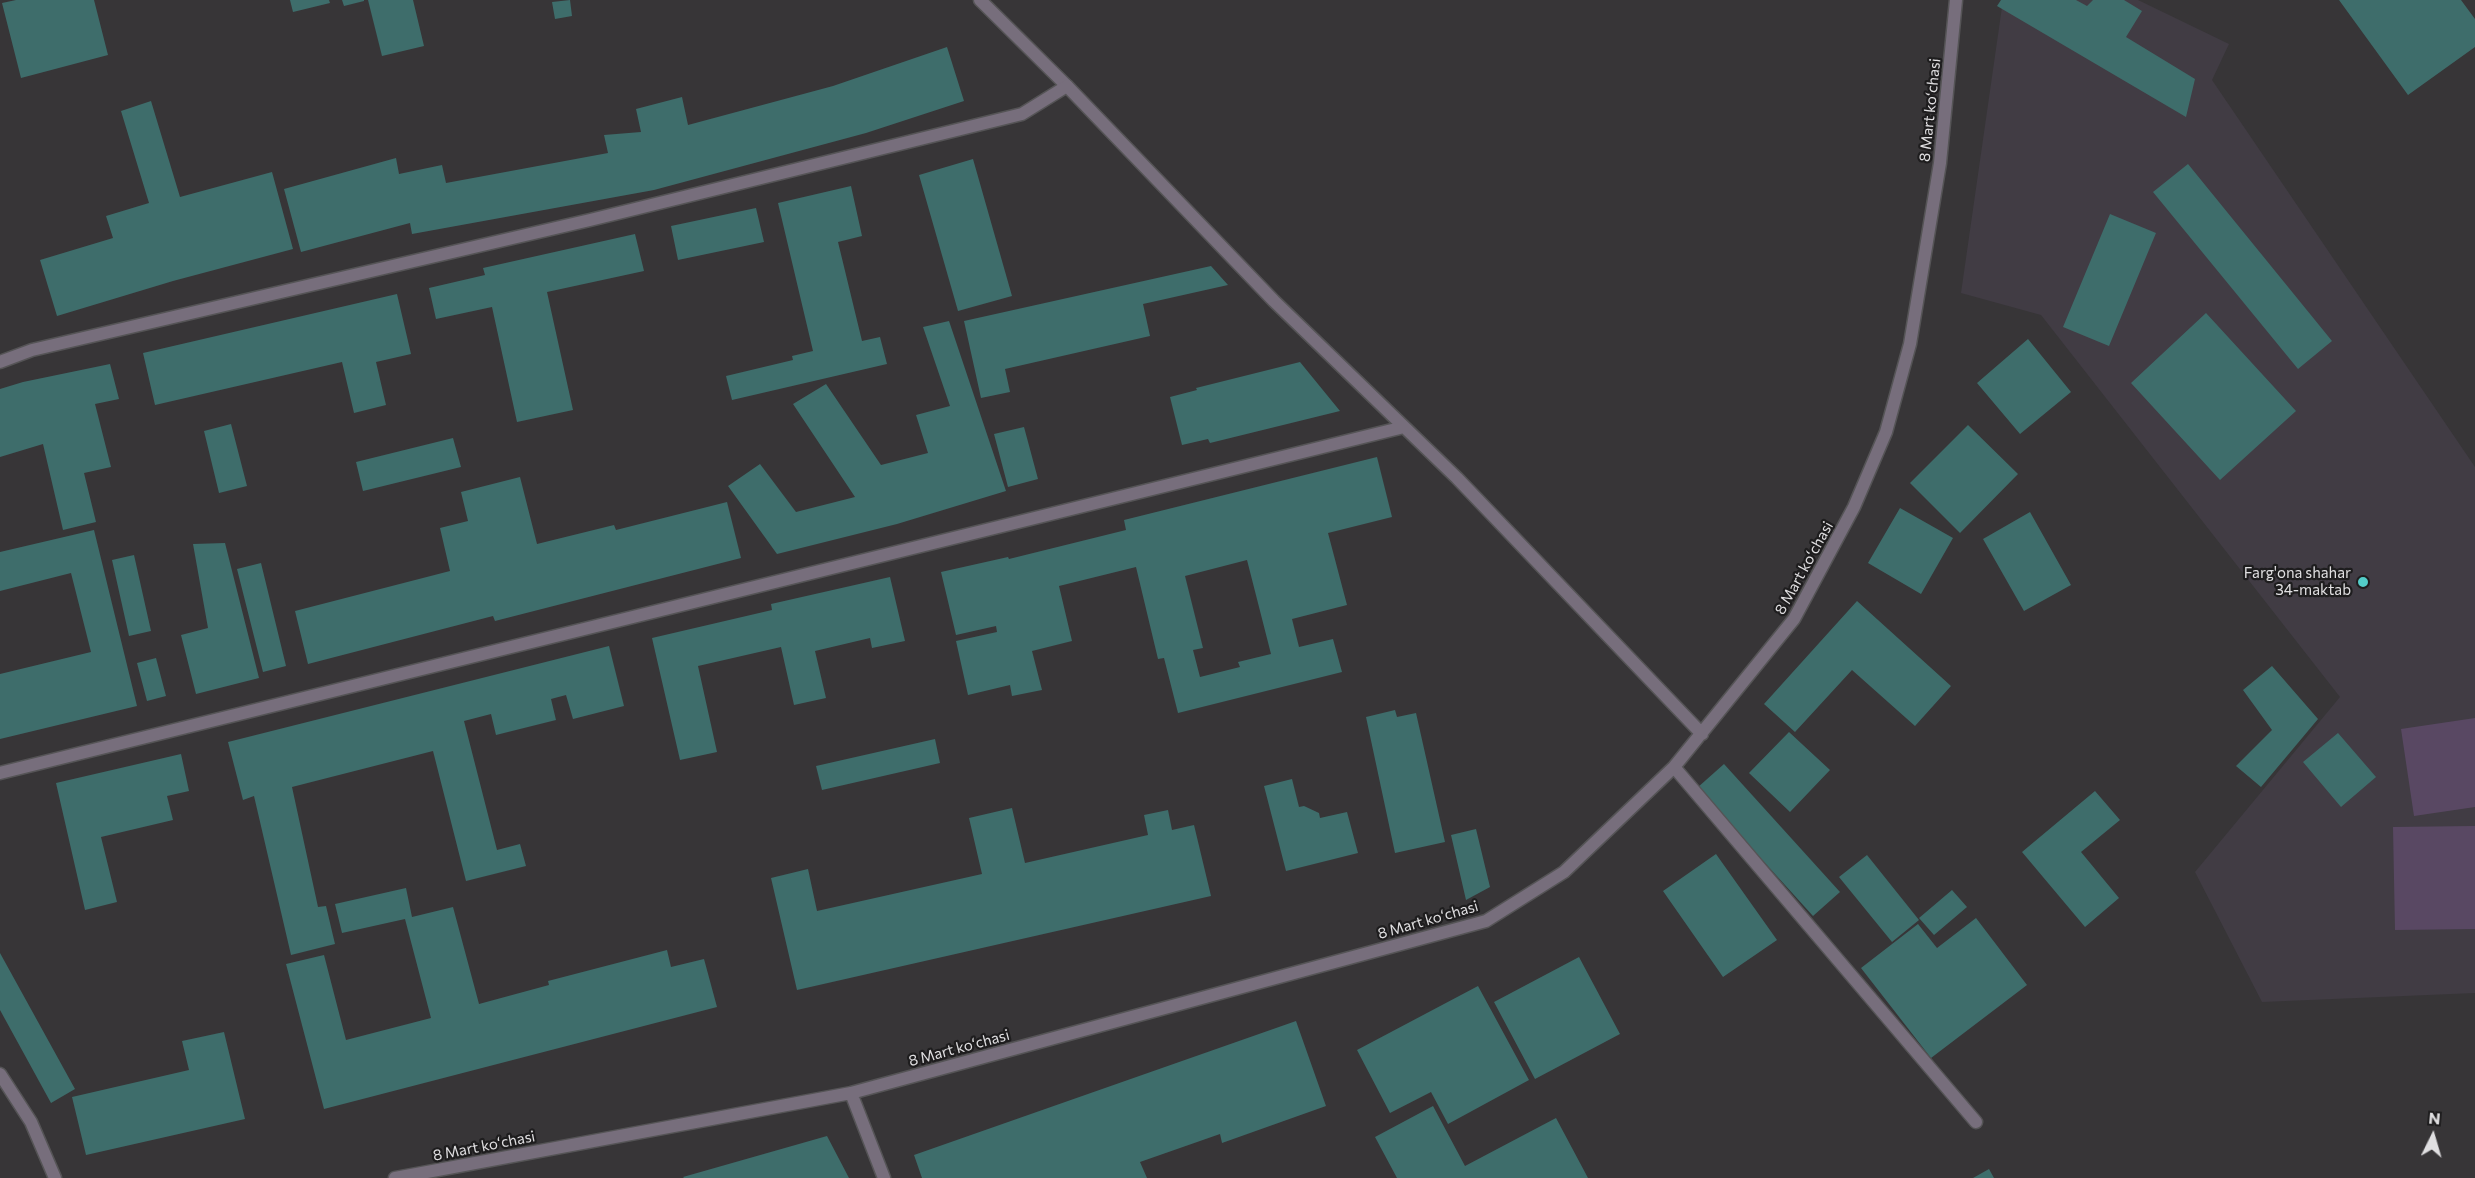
<!DOCTYPE html>
<html>
<head>
<meta charset="utf-8">
<style>
	body { margin:0 }
	#map { position:relative; width:2475px; height:1178px; overflow:hidden; background:#373537; font-family:Commissioner,sans-serif }
	canvas { display:block }
	.north { position:absolute; left:2403px; top:1106px; width:60px; height:60px; -webkit-text-stroke:4px #1e1d1e; paint-order:stroke; rotate:5deg; font-size:16px; font-weight:700; line-height:24px; text-align:center; color:#e0dfe1 }
	.north::after { content:''; display:block; margin:auto; width:21px; height:27px; background:#e0dfe1; clip-path:polygon(50% 0,100% 100%,50% 72%,0 100%) }
</style>
</head>
<body>
<div id="map">
<canvas width="2475" height="1178"></canvas>
<div class="north">N</div>
</div>
<script>
const context = document.querySelector('canvas').getContext('2d');
context.lineJoin = 'round';
function paint(path, color) { context.fillStyle = color; context.fill(path, 'evenodd'); }
function strokePath(path, color, width, dash) { context.strokeStyle = color; context.lineWidth = width; context.lineCap = dash ? 'butt' : 'round'; context.setLineDash(dash || []); context.stroke(path); }
function write(font, color, halo, rows, align = 'center') {
  context.font = font + ' Commissioner,sans-serif'; context.lineWidth = 4.5; context.setLineDash([]); context.textBaseline = 'middle'; context.strokeStyle = halo; context.fillStyle = color; for (const [text, x, y, turn = 0] of rows) {
    context.save(); context.translate(x, y); context.rotate((+turn || 0) * Math.PI / 180); context.textAlign = isNaN(turn) ? turn : align; if (halo) context.strokeText(text, 0, 0); context.fillText(text, 0, 0); context.restore();
  }
}
paint(new Path2D(`
	M2003 0H2138L2229 44 2212 80 2475 467V993L2262 1002 2195 872 2340 697 2041 315 1961 293Z`), '#413c44');
paint(new Path2D(`
	M2475 718V807L2414 816 2401 729Z
	M2475 826V929L2395 930 2393 827Z`), '#594863');
paint(new Path2D(`
	M16 0H94L108 55 21 78 2 3Z
	M290 0H329L330 3 293 12Z
	M342 0H364V1L344 6Z
	M368 0H413L424 46 382 56Z
	M570 0 572 16 555 19 552 2Z
	M2001 0H2076L2087 6 2093 0H2124L2142 11 2126 37 2195 79 2186 117 1997 6Z
	M2339 0H2461L2475 19V47L2408 95Z
	M947 47 964 101 866 133 654 190 412 234 410 223 301 252 284 189 396 158 399 174 442 165 446 183 608 153 604 135 641 132 636 109 682 97 688 125 833 86Z
	M151 101 180 197 272 172 293 249 173 281 57 316 40 260 113 238 106 216 149 203 121 111Z
	M973 159 1012 296 958 311 919 175Z
	M2188 164 2332 341 2298 369 2153 192Z
	M851 186 862 236 838 242 862 341 880 337 887 364 732 400 726 376 793 360 792 356 813 351 778 203Z
	M756 208 764 242 678 260 671 226Z
	M2110 214 2156 233 2109 346 2063 327Z
	M635 234 644 271 547 292 573 410 517 422 492 307 436 319 429 288 485 275 483 268Z
	M1211 266 1228 285 1143 304 1150 336 1005 369 1010 392 981 398 964 321Z
	M397 294 411 354 376 362 386 405 354 413 342 362 155 405 143 353Z
	M2206 313 2296 411 2220 480 2131 383Z
	M949 321 1006 491 897 524 777 554 728 486 760 464 796 512 855 497 793 404 826 384 881 465 928 453 916 415 950 406 923 327Z
	M2028 339 2071 392 2020 434 1977 383Z
	M1300 362 1340 411 1210 443 1208 439 1182 445 1170 397 1197 390 1196 388Z
	M110 364 119 399 95 404 111 467 84 473 96 522 63 530 43 444 0 457V389L23 382Z
	M231 424 247 486 219 493 204 431Z
	M1968 425 2018 474 1960 533 1910 483Z
	M1024 427 1038 479 1008 487 994 434Z
	M453 438 461 467 363 491 356 462Z
	M1377 457 1392 517 1328 533 1347 605 1292 619 1299 647 1333 639 1342 672 1178 713 1164 658 1158 659 1136 567 1059 586 1072 641 1032 651 1042 690 1012 696 1010 685 968 695 956 641 997 632 996 626 956 635 941 572 1008 557 1009 559 1126 530 1124 520ZM1247 560 1271 654 1238 662 1240 667 1200 677 1193 650 1203 648 1185 576Z
	M520 477 537 544 614 525 616 530 727 502 741 558 495 621 493 616 308 664 295 611 450 571 440 528 468 521 461 492Z
	M1900 508 1953 538 1921 594 1868 563Z
	M2030 512 2071 585 2024 611 1983 539Z
	M94 530 137 706 0 739V674L91 652 71 573 0 591V552Z
	M225 543 259 678 196 694 181 635 208 628 193 544Z
	M134 555 151 631 129 636 112 560Z
	M261 563 286 666 263 672 237 569Z
	M890 577 905 641 872 648 870 638 815 651 826 698 794 705 781 647 698 666 717 752 680 760 652 638 772 610 771 604Z
	M1857 601 1951 686 1915 726 1852 670 1795 732 1764 704Z
	M609 646 624 706 573 719 566 695 551 699 556 720 496 735 491 714 464 721 497 850 520 844 526 866 466 881 433 751 292 787 318 907 326 906 335 944 291 955 254 796 243 800 228 742Z
	M156 658 166 696 147 701 137 663Z
	M2272 666 2318 719 2261 787 2236 766 2272 730 2243 690Z
	M1395 710 1397 717 1416 713 1445 842 1395 853 1366 717Z
	M1789 732 1830 770 1790 812 1749 773Z
	M2338 733 2376 777 2341 807 2303 762Z
	M935 739 940 763 822 790 816 766Z
	M181 754 189 791 167 796 173 820 101 837 117 902 85 910 56 783Z
	M1724 764 1840 892 1813 916 1697 788Z
	M1292 779 1299 807 1304 806 1319 813 1320 818 1347 812 1358 853 1286 871 1264 786Z
	M2095 791 2120 820 2081 852 2119 898 2085 927 2022 852Z
	M1012 808 1025 863 1148 835 1144 815 1168 810 1172 830 1194 825 1211 896 797 990 771 878 808 869 817 911 982 874 969 818Z
	M1476 829 1490 887 1466 900 1451 835Z
	M1716 854 1777 940 1723 977 1663 891Z
	M1867 855 1919 920 1892 942 1839 877Z
	M406 888 412 917 453 907 479 1004 549 985 548 981 667 950 671 967 704 959 717 1007 324 1109 286 964 324 955 346 1040 431 1018 405 919 342 933 335 904Z
	M1952 890 1967 907 1934 935 1919 918Z
	M1976 918 2027 985 1931 1058 1861 968 1918 924 1937 948Z
	M0 953 75 1089 51 1103 0 1010Z
	M1579 957 1620 1034 1535 1079 1494 1002Z
	M1478 986 1529 1080 1448 1124 1431 1092 1390 1113 1357 1050Z
	M1296 1021 1326 1106 1222 1143 1220 1134 1140 1162 1147 1178H922L914 1155Z
	M224 1032 245 1119 86 1155 72 1097 189 1070 182 1041Z
	M1433 1106 1465 1166 1556 1118 1588 1178H1397L1375 1137Z
	M827 1136 849 1178H684L683 1177Z
	M1989 1169 1994 1178H1973Z`), '#3e6d6b');
const service = new Path2D(`
	M980 0 1067 86`);
const minor = new Path2D(`
	M0 362 32 350 590 220 1022 114 1067 86 1274 301 1457 478 1702 734
	M1674 767 1976 1122
	M0 773 1404 427
	M0 1074 31 1122 55 1178
	M851 1093 884 1178
	M395 1178 851 1093 1486 921 1564 872 1674 767 1794 619 1854 507 1886 432 1910 344 1940 163 1956 0`);
strokePath(service, '#555456', 15);
strokePath(minor, '#555456', 15);
strokePath(service, '#776e7c', 12);
strokePath(minor, '#776e7c', 12);
for (const [x, y, r, color] of [
	[2363,582,6,"#53cdc9"]
]) { const dot = new Path2D(); dot.arc(x, y, r, 0, 2 * Math.PI); context.fillStyle = color; context.fill(dot); strokePath(dot, '#1e1d1e', 2); }
write('15px', '#e0dfe1', '#1e1d1e', [
	["8 Mart koʻchasi",1930,110,-84],
	["8 Mart koʻchasi",1804,568,-61],
	["8 Mart koʻchasi",1428,920,-16],
	["8 Mart koʻchasi",959,1048,-15],
	["8 Mart koʻchasi",484,1146,-11]
]);
write('15px', '#e0dfe1', '#1e1d1e', [
	["Farg'ona shahar",2351,573],
	["34-maktab",2351,590]
], 'right');
</script>
</body>
</html>
